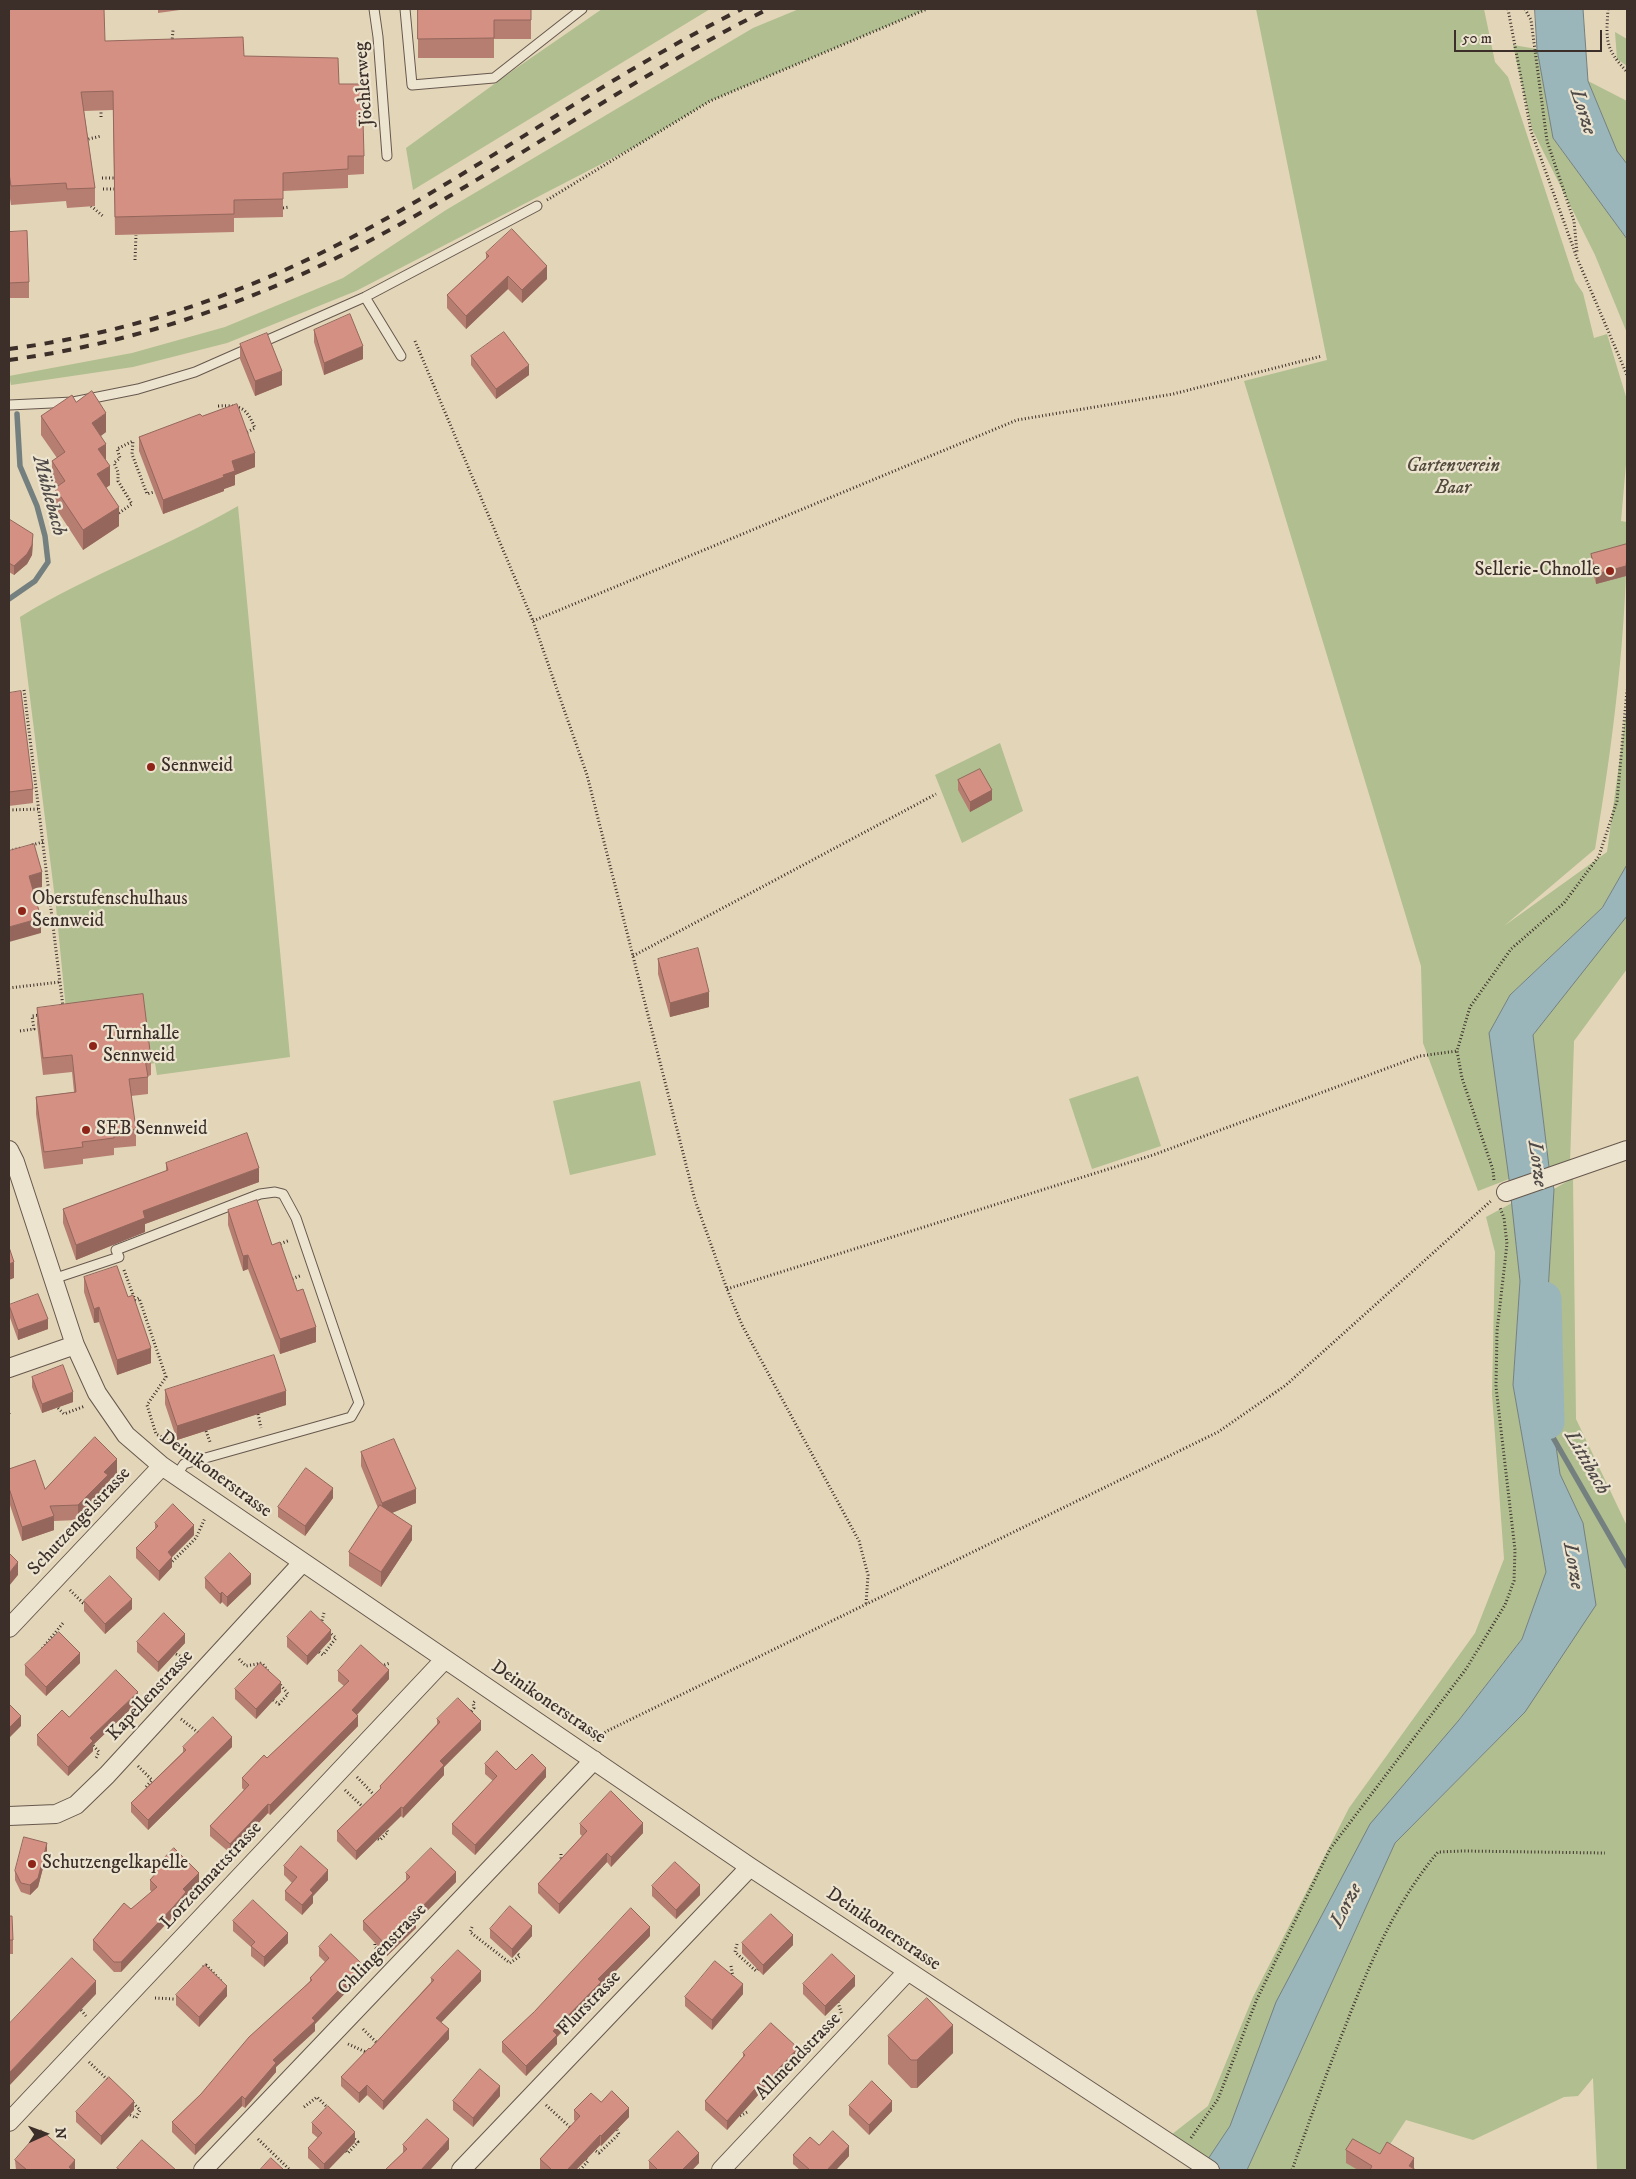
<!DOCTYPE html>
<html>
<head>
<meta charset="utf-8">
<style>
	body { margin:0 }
	#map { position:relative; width:1636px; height:2179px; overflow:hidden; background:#e3d5b7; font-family:"IM FELL DW Pica",serif }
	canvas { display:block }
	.frame { position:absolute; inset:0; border:10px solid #3c2f2a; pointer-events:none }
	.north { position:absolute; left:20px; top:2109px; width:50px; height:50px; -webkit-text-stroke:4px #ede4d0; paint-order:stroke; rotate:88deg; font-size:14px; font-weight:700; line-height:20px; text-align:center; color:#3c2f2a }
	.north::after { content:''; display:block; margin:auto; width:18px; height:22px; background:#3c2f2a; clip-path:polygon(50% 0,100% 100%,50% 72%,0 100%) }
	.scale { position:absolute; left:1454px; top:30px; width:148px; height:22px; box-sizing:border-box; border:2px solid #3c2f2a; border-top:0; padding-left:6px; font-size:15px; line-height:18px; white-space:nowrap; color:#3c2f2a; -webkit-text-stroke:4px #ede4d0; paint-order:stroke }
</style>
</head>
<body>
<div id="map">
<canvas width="1636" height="2179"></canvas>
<div class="frame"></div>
<div class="north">N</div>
<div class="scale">50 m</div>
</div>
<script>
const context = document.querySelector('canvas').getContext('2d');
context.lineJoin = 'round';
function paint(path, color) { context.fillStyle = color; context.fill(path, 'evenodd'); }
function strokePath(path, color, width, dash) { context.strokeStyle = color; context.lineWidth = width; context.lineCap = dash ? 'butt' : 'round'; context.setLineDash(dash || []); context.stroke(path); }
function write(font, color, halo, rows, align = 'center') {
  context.font = font + ' "IM FELL DW Pica",serif'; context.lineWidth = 4.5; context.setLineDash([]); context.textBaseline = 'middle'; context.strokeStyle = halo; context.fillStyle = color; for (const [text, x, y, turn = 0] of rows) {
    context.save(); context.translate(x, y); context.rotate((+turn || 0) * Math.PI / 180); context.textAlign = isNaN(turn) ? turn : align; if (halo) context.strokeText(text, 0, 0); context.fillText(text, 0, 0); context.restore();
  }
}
paint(new Path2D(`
	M602 9H710L413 190 406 148 515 69Z
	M799 9H927L710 101 634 147 356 291 227 343 133 367 11 385 9 376 132 353 225 327 343 278 446 210 753 28Z
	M1256 9H1484L1495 62 1508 77 1575 281 1583 293 1594 338 1607 334 1627 400V464H1626L1621 521 1627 522C1627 632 1613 742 1595 849L1504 926 1607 852 1627 706V865L1602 908 1510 995 1489 1033 1509 1179 1478 1191 1423 1043 1421 966 1244 381 1327 360Z
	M1615 32 1627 39V66L1617 59Z
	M1513 45 1537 49 1553 138 1627 239V333L1595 255 1532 129Z
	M1588 81 1627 101V164L1617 151Z
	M238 506 290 1057 157 1075 155 1063 150 1064 67 1020 56 907 20 617C90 574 167 547 238 506Z
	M1000 743 1023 811 962 843 935 775Z
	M1627 913V969L1574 1041 1570 1164 1549 1167 1533 1035Z
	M1138 1076 1161 1146 1092 1169 1069 1099Z
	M640 1081 656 1155 570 1175 553 1101Z
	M1573 1178 1576 1419 1627 1526V2170H1597L1593 2078 1578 2096 1564 2097 1473 2140 1406 2120 1373 2170H1247L1395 1843 1525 1712 1583 1523 1560 1474 1544 1362 1554 1189Z
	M1512 1203 1520 1281 1513 1385 1546 1572 1522 1639 1459 1720 1230 2126 1208 2159 1171 2135 1208 2106 1253 1997 1349 1808 1475 1633 1504 1559 1492 1394 1495 1252 1486 1217Z`), '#b0be90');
const water = new Path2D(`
	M1535 9H1583L1588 81 1617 151 1627 164V239L1553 138 1537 49Z
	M1627 865V916L1533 1035 1549 1167 1554 1189 1544 1362 1560 1474 1583 1523 1596 1605 1525 1712 1395 1843 1247 2170H1197L1208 2159 1230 2126 1276 2002 1370 1824 1459 1720 1522 1639 1546 1572 1513 1385 1520 1281 1509 1179 1489 1033 1510 995 1602 908Z`);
paint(water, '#9ab6ba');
strokePath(water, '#748080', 1);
strokePath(new Path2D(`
	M9 599 35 581 48 562 45 536 37 506 20 466 17 414
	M1551 1434 1627 1566`), '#748080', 5.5);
strokePath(new Path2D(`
	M1544 1299 1547 1422`), '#9ab6ba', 35);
const service = new Path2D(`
	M374 9 378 37 387 156
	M405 9 412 85 494 78 582 9
	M365 297 401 356
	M9 405 73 402 138 389 195 372 365 297 537 206
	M53 1279 119 1257 116 1250 260 1194 275 1192 283 1194 296 1218 359 1403 351 1417 184 1464 176 1476`);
const minor = new Path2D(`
	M9 1150 15 1162 75 1345 97 1393 126 1435 162 1466 750 1867 1210 2170
	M1506 1192 1627 1150
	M9 1368 75 1345
	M9 1628 162 1466
	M9 1816 56 1814 76 1805 107 1775 302 1563
	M9 2122 445 1659
	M203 2170 594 1760
	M461 2170 750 1867
	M721 2170 907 1972`);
strokePath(service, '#66584d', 11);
strokePath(minor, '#66584d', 20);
strokePath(new Path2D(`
	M1508 9 1531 131 1577 258 1627 375
	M1525 9 1531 20 1547 141 1574 221 1577 252
	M1608 9C1606 41 1605 48 1627 72
	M172 42 173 30
	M101 117V110
	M85 140 101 136
	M102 178H114
	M103 189H114
	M547 200 710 101 927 9
	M91 206 104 217
	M283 208 289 207
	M135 260 136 235
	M415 341 533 621 587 775 695 1200 727 1289 742 1325 859 1541 868 1575 866 1604
	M218 406C241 405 246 407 255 428L244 434
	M116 515 132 504 118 481V472L114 463 120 458 117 449 133 441 132 454 147 494 154 492
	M533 621 1017 420 1173 394 1322 356
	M24 690 63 1007
	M9 810 39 809
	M32 845 43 842
	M9 851 21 848
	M633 956 936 794
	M9 988 60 982
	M20 1031 34 1029 32 1016 40 1015
	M1494 1180 1493 1170 1462 1078 1457 1051 1470 1007 1511 949 1564 903 1599 856 1617 801 1627 690
	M277 1245 290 1240
	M124 1270 135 1300 139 1298 166 1377 147 1405 156 1434 177 1445 179 1451
	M289 1280 302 1275
	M727 1289 1153 1155 1420 1056 1457 1051
	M58 1408 64 1414 85 1406
	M9 1413V1414
	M258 1414 261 1428
	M206 1431 210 1442
	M170 1564 196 1538 205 1518
	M70 1590 83 1603 86 1604
	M321 1624 324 1613
	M44 1651 42 1649 63 1623
	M319 1652 323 1655 336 1638 329 1632
	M176 1654 189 1661
	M239 1659 246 1666 262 1663 268 1671
	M381 1666 390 1663
	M273 1700 279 1704 288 1694 279 1683
	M469 1714 474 1708 473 1703 475 1701
	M125 1715 132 1721
	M181 1719 200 1734
	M593 1740 607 1731 1218 1432 1286 1385 1492 1200
	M91 1743 99 1752 96 1758
	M138 1766 152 1780 146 1787 149 1790
	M357 1777 377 1798
	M345 1790 364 1808
	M378 1839 380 1840 388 1832 385 1828
	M561 1854V1863
	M189 1892 191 1902
	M472 1927 470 1932 510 1963 520 1956 517 1953
	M375 1944V1947L383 1955
	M737 1944 735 1952 756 1971 758 1969
	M731 1966 733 1977
	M203 1967 206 1965 222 1982
	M155 1998 174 1999
	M838 2002 842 2015
	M81 2010 86 2016
	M363 2029 378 2044
	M348 2044 368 2053
	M89 2062 110 2082
	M546 2105 572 2129
	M304 2107 317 2097 327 2107V2111
	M130 2115 136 2118 140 2110 131 2101
	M740 2116 749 2111
	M1191 2138 1218 2099 1257 1999 1330 1849 1466 1669 1505 1605 1514 1581 1515 1550 1496 1387 1497 1331 1507 1244 1504 1218 1500 1208
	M258 2139 290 2170
	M593 2149 599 2153 619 2134 617 2130
	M346 2151 348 2153 358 2142 352 2137
	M580 2170 588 2161 584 2157
	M1292 2170C1309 2122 1326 2074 1345 2027 1369 1965 1395 1903 1438 1852L1464 1851 1605 1853`), '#3c2f2a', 3, [1, 2.5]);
strokePath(service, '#ede4d0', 9);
strokePath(minor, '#ede4d0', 18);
strokePath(new Path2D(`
	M9 349C124 334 236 297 339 244 477 173 603 78 742 9
	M9 360C126 344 237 308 342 255 489 181 621 83 768 9`), '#3c2f2a', 4, [9, 9]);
paint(new Path2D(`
	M9 9 105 41 244 56 339 84 364 156V174L348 175V188L283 191V217L234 218V232L115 235 113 110 84 111 95 188V206L67 208 66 201 11 205 9 192Z
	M158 9H187L158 13Z
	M418 9H531V39H494V58H418Z
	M9 232 29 282V298H9Z
	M486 253 547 279 522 303 508 289 466 329 447 308V295L486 259Z
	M314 330 363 359 324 375 314 342Z
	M240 344 282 385 255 396 240 359Z
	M471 356 529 375 496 399 471 365Z
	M76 402 106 432 101 436 106 461 110 485 106 488 119 526 83 550 55 507V488L57 487 52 480V461L57 458 41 435V416Z
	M202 416 255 467 235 475V485L224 489V491L163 514 139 451V437Z
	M9 519 33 544 32 555 27 564 14 575 9 572Z
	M1627 544V566L1626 576 1596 584 1591 564V554Z
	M9 693 33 789V803L9 806Z
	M958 780 992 800 970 812 958 790Z
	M658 959 709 1007 670 1017 658 974Z
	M37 1008 151 1059V1075L148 1076V1094L131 1096 136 1129V1146L114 1148V1155L83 1159V1164L44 1169 36 1114V1097L74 1092 72 1072 43 1075 37 1024Z
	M166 1163 259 1182 145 1224V1232L76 1260 63 1223V1209L166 1171Z
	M228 1210 272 1245 316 1342 280 1354 248 1269 243 1271 228 1225Z
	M84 1277 151 1363 117 1375 99 1322 94 1323 84 1292Z
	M9 1305 48 1329 18 1340 9 1315Z
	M32 1377 73 1402 42 1413 32 1387Z
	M165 1390 286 1405 177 1440 165 1404Z
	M361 1452 416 1503 392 1513 412 1540 381 1587 349 1566V1552L378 1508 361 1466Z
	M9 1469 45 1489 117 1473 108 1482V1490L78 1520 54 1521V1530L22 1541 9 1502Z
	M333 1498 305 1536 278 1517V1507Z
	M155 1523 194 1535 172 1557V1567L159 1581 136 1558V1548L155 1529Z
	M205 1578 251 1584 227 1607 222 1602 220 1604 205 1588Z
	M84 1601 132 1609 105 1634 84 1611Z
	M287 1637 331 1639 307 1665 287 1647Z
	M137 1642 185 1643 158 1672 137 1652Z
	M80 1663 46 1696 25 1675V1665Z
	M338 1671 389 1679 357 1715 358 1726 270 1815 268 1813 230 1853 210 1836V1826L244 1790 242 1788V1778L267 1758 344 1686 338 1681Z
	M235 1689 281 1692 256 1719 235 1699Z
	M138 1702 93 1745V1751L68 1776 37 1745V1735L69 1717Z
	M437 1719 481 1730 444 1767V1775L403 1818 401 1816 356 1860 337 1841V1831L380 1789V1786L437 1724Z
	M183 1747H232L148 1830 131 1812V1803L183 1752Z
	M485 1764 516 1770 546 1777 475 1855 452 1834V1824L493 1781 485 1774Z
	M580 1824 643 1833 611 1867 607 1862 559 1914 538 1893V1884L582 1836 580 1834Z
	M47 1853 38 1887 30 1895 21 1892 15 1880V1871Z
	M284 1866 328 1880 313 1896V1903L302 1915 285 1900V1891L292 1883 284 1875Z
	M154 1869 199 1882 186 1896V1902L174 1916 121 1972H114L93 1950V1940L152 1892 150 1890V1880L154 1876Z
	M406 1873 456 1882 416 1922V1928L387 1956 363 1930V1921L406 1880Z
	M652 1886 700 1895 676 1919 652 1896Z
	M9 1916 13 1940V1954H9Z
	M233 1921 288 1943 264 1967 251 1956V1947L233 1931Z
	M490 1929 532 1936 512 1958 490 1938Z
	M650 1936 601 1986V1991L557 2037V2044L526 2076 502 2052V2042Z
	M742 1943 793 1945 763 1975 742 1953Z
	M319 1947 363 1975 315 2024V2031L276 2067V2072L245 2108 242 2106 195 2155 172 2132V2122L201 2094 310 1981V1978L325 1962 319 1956Z
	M431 1978 481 1981 441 2022 449 2039 383 2110 367 2095 359 2103 341 2086V2077L370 2049 431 1982Z
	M803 1984 855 1986 825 2016 803 1994Z
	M743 1994 712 2030 685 2006V1997Z
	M176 1995 227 1996 199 2027 176 2005Z
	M888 2036 953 2053 917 2088H911L888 2064Z
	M743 2053 798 2058 770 2088 767 2085 727 2130 705 2110V2101L743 2057Z
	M500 2096 473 2127 453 2110V2101Z
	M601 2102 629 2117 601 2146 600 2145 576 2170H542L540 2169V2159L575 2121 574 2120V2110Z
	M849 2106 892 2111 869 2135 849 2115Z
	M134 2110 101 2145 76 2122V2112Z
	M312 2123 355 2142 328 2170H321L308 2158V2148L318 2138 312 2133Z
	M403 2145 449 2149 430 2170H385L403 2153Z
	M819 2145 849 2156 836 2170H800L793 2164V2155Z
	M1346 2150 1380 2154 1416 2170H1358L1346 2163Z
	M15 2160 75 2170H16Z
	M649 2161 699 2163 692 2170H649Z`), '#b67d71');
paint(new Path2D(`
	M547 266V279L522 303V290Z
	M508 276V289L466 329V316Z
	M363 346V359L324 375V363Z
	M529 365V375L496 399V389Z
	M282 371V385L255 396V381Z
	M106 413V432L92 442V423Z
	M106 444V463L98 449Z
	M255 453V467L235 475V485L224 489V491L163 514V500L223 475 232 461Z
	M110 466V485L97 494V474Z
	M119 507V526L83 550V530Z
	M33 534 32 555 27 564 14 575V566Z
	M1627 557V566L1626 576 1596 584V574Z
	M992 790V800L970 812V802Z
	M42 872V887L29 890V876Z
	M41 918V933L9 942V927Z
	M709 992V1007L670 1017V1003Z
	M259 1168V1182L145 1224V1232L76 1260V1245L143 1211Z
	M248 1255V1269L243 1271V1256Z
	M14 1262V1278L9 1280V1264Z
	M99 1307V1322L94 1323V1309Z
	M48 1319V1329L18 1340V1330Z
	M316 1327V1342L280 1354V1339Z
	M151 1348V1363L117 1375V1360Z
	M286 1391V1405L177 1440V1426Z
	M73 1392V1402L42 1413V1404Z
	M117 1459V1473L108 1482V1490L78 1520V1505L104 1472Z
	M333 1488V1498L305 1536V1526Z
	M416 1489V1503L382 1517V1503Z
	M54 1516V1530L22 1541V1527Z
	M194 1525V1535L172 1557V1567L159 1581V1571L168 1552Z
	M412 1526V1540L381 1587V1572Z
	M18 1562V1575L9 1586V1573Z
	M251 1574V1584L227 1607V1597Z
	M222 1592V1602L220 1604V1594Z
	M132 1599V1609L105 1634V1624Z
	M331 1630V1639L307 1665V1656Z
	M185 1634V1643L158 1672V1662Z
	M80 1653V1663L46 1696V1687Z
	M389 1670V1679L352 1720V1710Z
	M281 1682V1692L256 1719V1709Z
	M138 1692V1702L93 1745V1751L68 1776V1767L90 1738Z
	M21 1716V1726L9 1738V1728Z
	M358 1716V1726L270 1815V1805Z
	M481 1721V1730L444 1767V1775L403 1818V1808L440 1761Z
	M232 1737V1747L148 1830V1820Z
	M546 1768V1777L475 1855V1845Z
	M268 1804V1813L230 1853V1844Z
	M401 1807V1816L356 1860V1851Z
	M643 1823V1833L611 1867V1857Z
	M47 1843V1853L38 1887 30 1895V1885Z
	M607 1853V1862L559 1914V1904Z
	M328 1870V1880L313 1896V1903L302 1915V1905L310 1890Z
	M456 1872V1882L416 1922V1928L387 1956V1946L413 1916Z
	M199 1873V1882L186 1896V1902L121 1972V1962L183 1889Z
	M700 1885V1895L676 1919V1910Z
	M532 1926V1936L512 1958V1949Z
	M650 1927V1936L601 1986V1991L557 2037V2044L526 2076V2066L553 2031 598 1979Z
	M288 1933V1943L264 1967V1957Z
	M793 1935V1945L763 1975V1965Z
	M363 1965V1975L315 2024V2031L276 2067V2072L245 2108V2099L273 2060 312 2018Z
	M481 1971V1981L436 2028V2018Z
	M855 1976V1986L825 2016V2006Z
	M96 1981V1994L9 2086V2073Z
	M743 1984V1994L712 2030V2020Z
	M227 1986V1996L199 2027V2017Z
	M953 2025V2053L917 2088V2060Z
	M449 2029V2039L383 2110V2101Z
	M798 2048V2058L770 2088V2078Z
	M767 2075V2085L727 2130V2121Z
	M367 2085V2095L359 2103V2093Z
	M500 2086V2096L473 2127V2118Z
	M242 2096V2106L195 2155V2145Z
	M134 2101V2110L101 2145V2136Z
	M892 2101V2111L869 2135V2125Z
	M629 2108V2117L601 2146V2136Z
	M355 2132V2142L328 2170H324V2164Z
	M600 2135V2145L576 2170H567Z
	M449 2139V2149L430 2170H421Z
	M849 2146V2156L836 2170H827Z
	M699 2153V2163L692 2170H682Z
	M1414 2158V2170L1409 2166Z
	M75 2160V2170H69V2167Z`), '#94665c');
const building = new Path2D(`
	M9 9H104L105 41 243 37 244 56 338 58 339 84H362L364 156H348V169L283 173V199L234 200V214L115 217 113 91 81 92 95 188 67 189 66 183 11 186 9 173Z
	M418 9H531V20H494V38L418 39Z
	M512 229 547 266 522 290 508 276 466 316 447 295 489 256 486 253Z
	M27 231 29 282 9 283V232Z
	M350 314 363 346 324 363 314 330Z
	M504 332 529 365 496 389 471 356Z
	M267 333 282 371 255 381 240 344Z
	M92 391 106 413 92 423 106 444 98 449 110 466 97 474 119 507 83 530 55 488 65 481 52 461 65 452 41 416 72 395 76 402Z
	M237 404 255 453 232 461 235 471 223 475 224 477 163 500 139 437 200 414 202 416Z
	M9 519 33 534 32 545 27 554 14 566 9 563Z
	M1627 544V557L1626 566 1596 574 1591 554Z
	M21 691 33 789 9 792V693Z
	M980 769 992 790 970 802 958 780Z
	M34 844 42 872 29 876 41 918 9 927V851Z
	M698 948 709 992 670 1003 658 959Z
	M143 994 151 1059H145L148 1077 129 1079 136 1129 114 1132V1138L82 1142 83 1147 44 1152 36 1097 76 1092 72 1055 43 1058 37 1008Z
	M247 1133 259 1168 143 1211 145 1218 76 1245 63 1209 168 1170 166 1163Z
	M257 1200 272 1245 280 1242 297 1291 303 1289 316 1327 280 1339 248 1255 243 1256 228 1210Z
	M9 1247 14 1262 9 1264Z
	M117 1266 128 1297 133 1295 151 1348 117 1360 99 1307 94 1309 84 1277Z
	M38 1294 48 1319 18 1330 9 1305Z
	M274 1355 286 1391 177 1426 165 1390Z
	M63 1365 73 1392 42 1404 32 1377Z
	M95 1437 117 1459 104 1472 108 1475 78 1505 50 1506 54 1516 22 1527 9 1488V1469L35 1460 45 1489Z
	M394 1439 416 1489 382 1503 361 1452Z
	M306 1468 333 1488 305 1526 278 1507Z
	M173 1504 194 1525 168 1552 172 1557 159 1571 136 1548 158 1526 155 1523Z
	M380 1505 412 1526 381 1572 349 1552Z
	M9 1553 18 1562 9 1573Z
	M230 1553 251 1574 227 1597 222 1592 220 1594 205 1578Z
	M110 1576 132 1599 105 1624 84 1601Z
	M311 1611 331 1630 307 1656 287 1637Z
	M164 1613 185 1634 158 1662 137 1642Z
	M59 1632 80 1653 46 1687 25 1665Z
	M361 1645 389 1670 352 1710 358 1716 270 1805 268 1804 230 1844 210 1826 249 1785 242 1778 264 1755 267 1758 349 1681 338 1671Z
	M260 1663 281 1682 256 1709 235 1689Z
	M116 1670 138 1692 90 1738 93 1741 68 1767 37 1735 62 1710 69 1717Z
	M458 1698 481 1721 440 1761 444 1765 403 1808 401 1807 356 1851 337 1831 381 1788 380 1786 440 1722 437 1719Z
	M9 1704 21 1716 9 1728Z
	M213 1717 232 1737 148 1820 131 1803 186 1750 183 1747Z
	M497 1751 516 1770 532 1754 546 1768 475 1845 452 1824 497 1776 485 1764Z
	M611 1791 643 1823 611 1857 607 1853 559 1904 538 1884 587 1831 580 1824Z
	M24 1837 47 1843 38 1878 30 1885 21 1883 15 1871Z
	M301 1846 328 1870 310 1890 313 1893 302 1905 285 1891 297 1877 284 1866Z
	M174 1848 199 1873 183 1889 186 1892 174 1906 121 1962H114L93 1940 124 1903 131 1909 157 1887 150 1880 157 1872 154 1869Z
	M431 1848 456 1872 413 1916 416 1919 387 1946 363 1921 410 1877 406 1873Z
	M675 1862 700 1885 676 1910 652 1886Z
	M253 1900 288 1933 264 1957 251 1946 255 1942 233 1921Z
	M510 1906 532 1926 512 1949 490 1929Z
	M631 1908 650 1927 598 1979 601 1982 553 2031 557 2035 526 2066 502 2042 534 2012Z
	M771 1914 793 1935 763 1965 742 1943Z
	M9 1916H12L13 1940H9Z
	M331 1934 363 1965 312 2018 315 2021 273 2060 276 2063 245 2099 242 2096 195 2145 172 2122 201 2094 249 2037 312 1980 310 1978 329 1958 319 1947Z
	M458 1950 481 1971 436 2018 449 2029 383 2101 367 2085 359 2093 341 2077 369 2048 370 2049 434 1980 431 1978Z
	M832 1954 855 1976 825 2006 803 1984Z
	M72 1958 96 1981 9 2073V2024Z
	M715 1961 743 1984 712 2020 685 1997Z
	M205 1965 227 1986 199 2017 176 1995Z
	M927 1998 953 2025 917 2060H911L888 2036Z
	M771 2023 798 2048 770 2078 767 2075 727 2121 705 2101 745 2055 743 2053Z
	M480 2069 500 2086 473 2118 453 2101Z
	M109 2077 134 2101 101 2136 76 2112Z
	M872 2081 892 2101 869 2125 849 2106Z
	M612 2091 629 2108 601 2136 600 2135 567 2170H552L540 2159 580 2116 574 2110 591 2093 601 2102Z
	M328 2106 355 2132 324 2164 308 2148 322 2133 312 2123Z
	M427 2119 449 2139 421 2170H385L407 2149 403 2145Z
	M41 2130 75 2160 69 2167 72 2170H27L15 2160Z
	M678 2131 699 2153 682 2170H658L649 2161Z
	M833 2131 849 2146 827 2170H810L793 2155 810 2137 819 2145Z
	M1353 2139 1380 2154 1387 2142 1414 2158 1409 2166 1416 2170H1370L1372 2166 1346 2150Z
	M142 2140 176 2170H120L117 2168Z
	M271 2158 284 2170H260Z`);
paint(building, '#d49183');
strokePath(building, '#94665c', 1);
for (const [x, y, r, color] of [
	[1610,571,5,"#8f2418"],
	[151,767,5,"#8f2418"],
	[22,911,5,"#8f2418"],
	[93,1046,5,"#8f2418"],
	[86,1130,5,"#8f2418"],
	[32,1864,5,"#8f2418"]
]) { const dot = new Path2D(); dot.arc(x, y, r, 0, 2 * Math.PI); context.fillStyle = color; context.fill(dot); strokePath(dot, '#ede4d0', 2); }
write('19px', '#3c2f2a', '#ede4d0', [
	["Jöchlerweg",365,84,-94],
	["Deinikonerstrasse",215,1475,36],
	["Schutzengelstrasse",80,1522,-47],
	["Kapellenstrasse",151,1696,-47],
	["Deinikonerstrasse",548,1703,34],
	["Lorzenmattstrasse",212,1876,-47],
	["Deinikonerstrasse",883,1930,34],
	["Chlingenstrasse",383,1950,-46],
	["Flurstrasse",590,2004,-46],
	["Allmendstrasse",799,2057,-46]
]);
write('italic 19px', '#534c3e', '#ede4d0', [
	["Gartenverein",1453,467],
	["Baar",1453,489]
]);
write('19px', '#3c2f2a', '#ede4d0', [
	["Sellerie-Chnolle",1600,571,"right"],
	["Sennweid",161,767],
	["Oberstufenschulhaus",32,900],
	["Sennweid",32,922],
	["Turnhalle",103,1035],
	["Sennweid",103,1057],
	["SEB Sennweid",96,1130],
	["Schutzengelkapelle",42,1864]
], 'left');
write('italic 20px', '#4f4a47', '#ede4d0', [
	["Lorze",1582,112,72],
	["Mühlebach",48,496,75],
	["Lorze",1536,1164,82],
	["Littibach",1586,1463,60],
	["Lorze",1572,1566,80],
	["Lorze",1347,1906,-63]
]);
</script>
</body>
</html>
